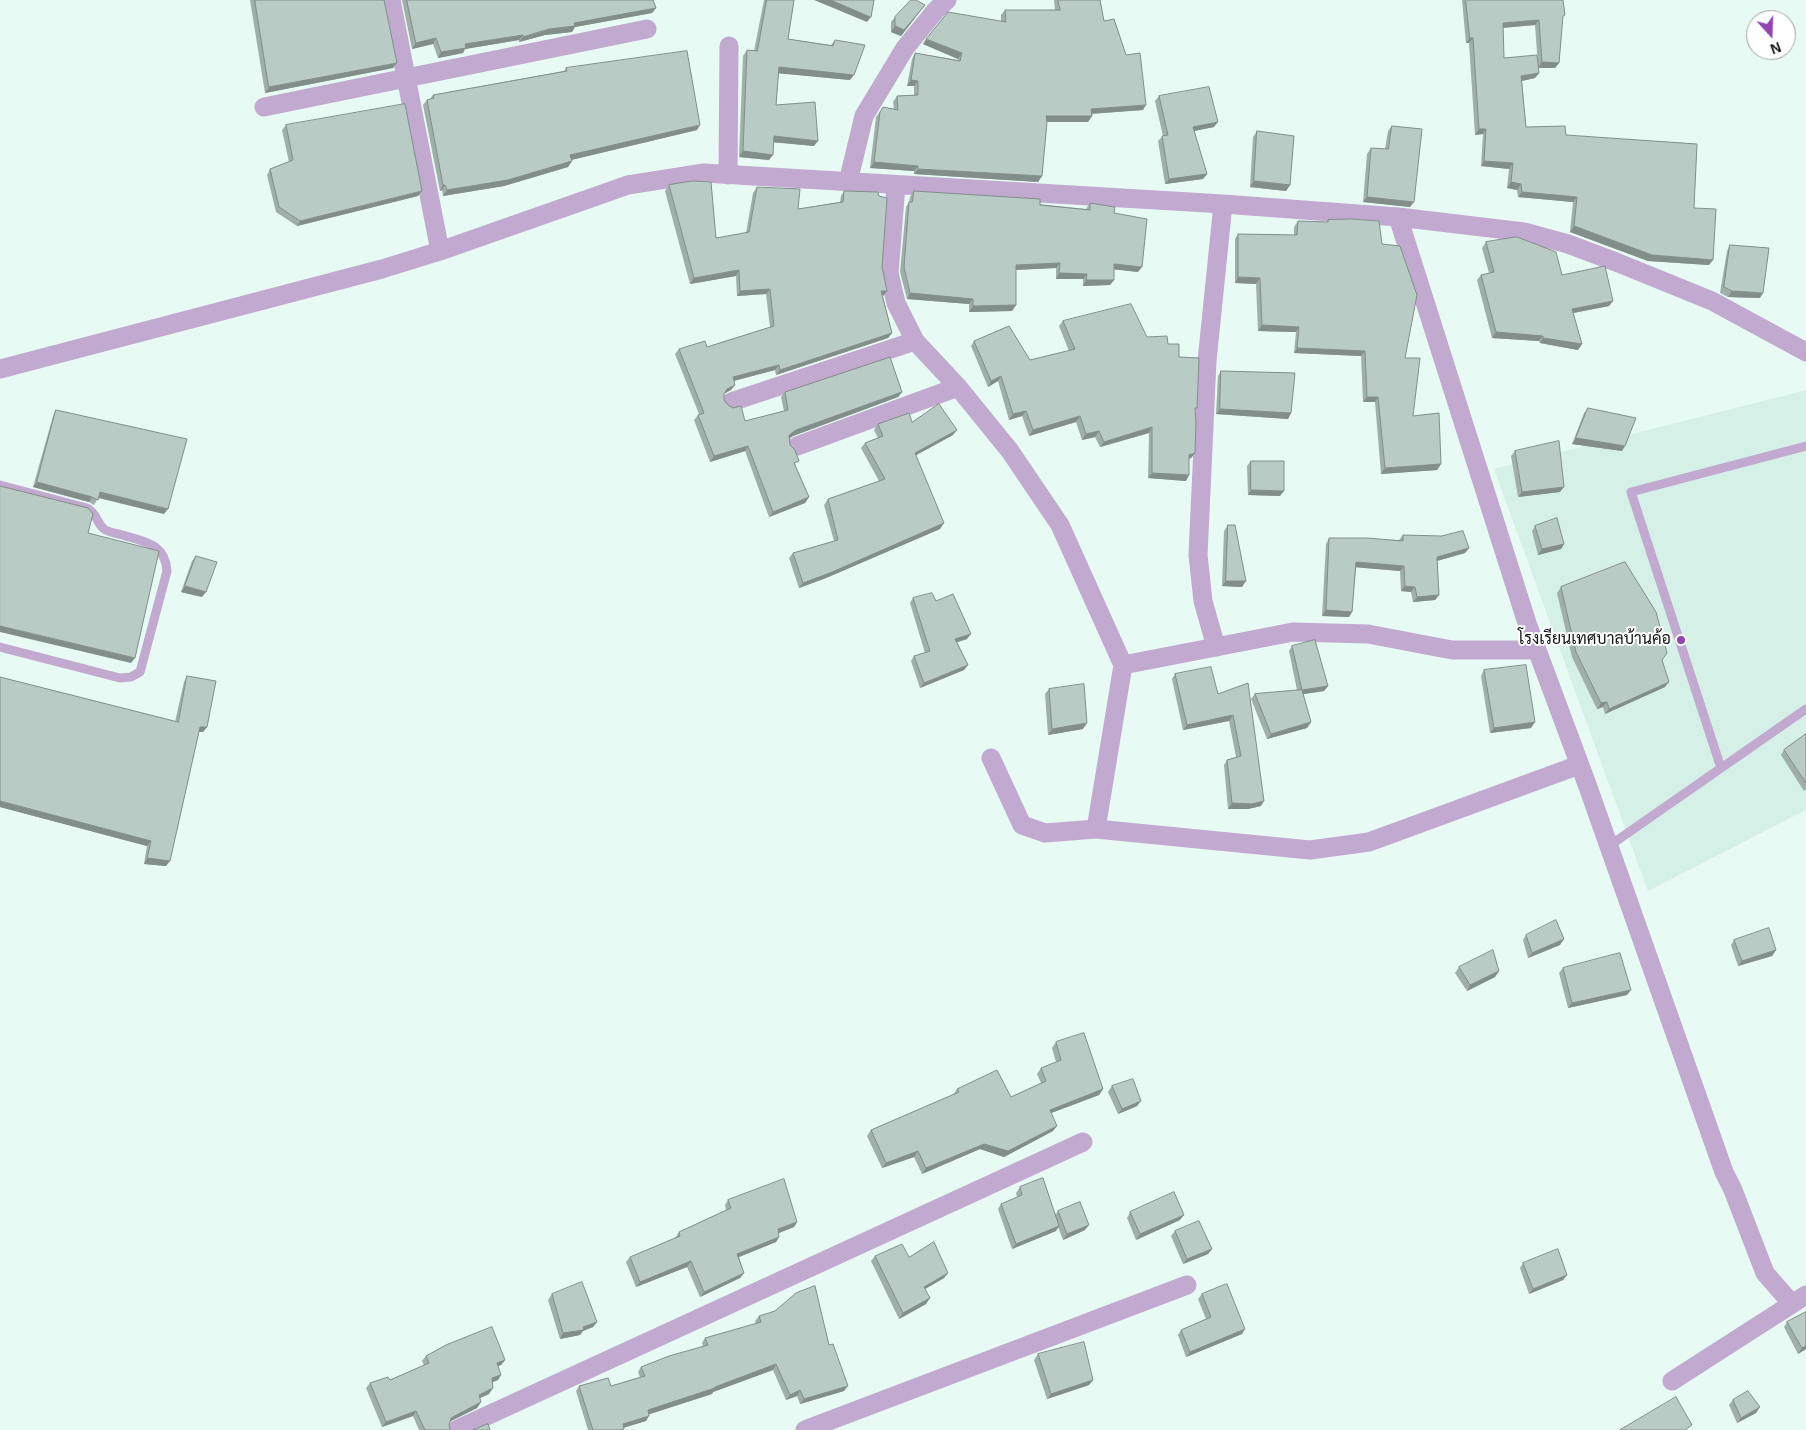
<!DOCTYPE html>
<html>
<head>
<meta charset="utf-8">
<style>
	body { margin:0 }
	#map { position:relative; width:1806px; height:1430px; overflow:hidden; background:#e8faf4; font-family:Helvetica,sans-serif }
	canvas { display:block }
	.north { position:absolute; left:1746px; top:10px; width:50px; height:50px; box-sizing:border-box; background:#fff; border:1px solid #9fa1a1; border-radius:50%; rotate:160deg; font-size:14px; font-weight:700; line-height:20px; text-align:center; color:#0f1513 }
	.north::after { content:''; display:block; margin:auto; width:18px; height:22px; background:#9244b5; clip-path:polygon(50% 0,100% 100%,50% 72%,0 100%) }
</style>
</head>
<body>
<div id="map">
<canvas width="1806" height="1430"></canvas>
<div class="north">N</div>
</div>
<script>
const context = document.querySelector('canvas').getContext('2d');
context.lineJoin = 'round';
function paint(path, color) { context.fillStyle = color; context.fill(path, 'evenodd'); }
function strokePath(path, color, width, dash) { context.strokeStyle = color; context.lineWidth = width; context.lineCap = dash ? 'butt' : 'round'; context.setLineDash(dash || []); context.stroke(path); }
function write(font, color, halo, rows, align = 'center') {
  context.font = font + ' Helvetica,Sarabun,sans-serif'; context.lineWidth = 4; context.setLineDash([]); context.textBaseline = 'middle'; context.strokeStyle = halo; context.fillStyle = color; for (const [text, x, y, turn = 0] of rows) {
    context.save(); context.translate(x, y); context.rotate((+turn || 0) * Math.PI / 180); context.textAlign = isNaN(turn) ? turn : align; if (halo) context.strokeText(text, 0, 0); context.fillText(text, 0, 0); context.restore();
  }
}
paint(new Path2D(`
	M1806 390V810L1648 891 1494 469Z`), '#d5f0e7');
strokePath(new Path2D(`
	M0 485 87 508C98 514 96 523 104 529 108 532 114 533 119 534 143 542 165 542 167 571L140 672 131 677 120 678 0 647
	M1721 768 1631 492 1806 446
	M1609 846 1806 709`), '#c1a9cf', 9);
strokePath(new Path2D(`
	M391 0 440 251
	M264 107 647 29
	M728 175 729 46
	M848 182 864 116 905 48 936 10 947 0
	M896 185 889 273 896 303 915 341 958 387 1010 451 1060 525 1123 665 1293 632 1368 634 1452 650H1537
	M1398 217 1527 623 1588 787 1724 1172 1733 1190 1765 1273 1792 1304
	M0 369 382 269 440 251 628 185 704 173 1223 204 1398 217 1524 232 1568 244 1616 262 1712 301 1806 352
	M731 402 915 341
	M797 446 958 387
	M1216 647 1203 601 1198 555 1207 361 1223 204
	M991 758 1022 825 1045 833 1096 829 1310 850 1369 842 1579 765
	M1096 829 1123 665
	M1672 1381 1806 1295
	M456 1430 1083 1142
	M805 1430 1187 1285`), '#c1a9cf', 19);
paint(new Path2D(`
	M250 0H384L393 68 265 93Z
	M402 0H653L656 8 652 13 575 27 572 32 545 35 519 42V40L465 49 463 53 438 58 433 44 412 49Z
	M764 0H794L788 39 831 45 835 40 850 80 778 73 776 105 814 146 774 142 769 160 739 157 743 56 747 50 754 51Z
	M1054 0H1100L1104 21 1143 110 1092 114V116L1088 122H1047L1042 176 1038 182 914 174V171L870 168 876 117 883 107 894 109 893 102 897 96 914 95V86H907L912 59 915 53 958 60V59L923 44 1001 22V15L1005 10H1055Z
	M1462 0H1563L1559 63 1555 68H1538L1539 73 1535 78 1522 81 1526 127 1566 135 1694 208 1709 265 1648 261 1570 232 1573 202 1518 197 1517 190 1507 188 1509 169 1481 166 1483 134 1475 135 1469 43H1466ZM1535 25 1538 66 1504 58 1503 28Z
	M925 5 901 36 891 32V22L895 17Z
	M566 68 697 130 571 160 572 161 568 167 504 186 443 196 442 190 440 191 423 105 427 100 430 99 433 95 564 71Z
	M1159 96 1214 127 1194 131 1207 174 1203 179 1165 184 1158 141 1163 136 1155 101Z
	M286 125 422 191 418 196 297 226 276 212 267 175 270 169 289 162 282 130Z
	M1392 126 1410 207 1363 202 1367 154 1371 148 1385 149 1388 131Z
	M1257 131 1290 185 1286 191 1250 187 1253 137Z
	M669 185 716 238 746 233 753 193 757 187 798 209 840 202 841 196 844 191 882 267 887 291 883 296 892 333 888 338 776 375 775 370 734 381 735 385 731 390 724 394V400L728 405 745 421 784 411 781 397 785 392H902L898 397 793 436 790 438V445L796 467 809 497 805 503 769 517 745 451 710 462 694 420 698 415 699 414 675 354 679 349 707 347 770 327 766 294 737 296 736 276 690 284 665 191Z
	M914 191 1086 209 1090 203 1114 213 1138 272 1114 269V280L1110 285 1083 286V279H1056V268L1016 270V305L1012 311 969 312V304L907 299 900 272 906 207 909 202 910 197Z
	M1328 220 1382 244 1405 358 1413 416 1441 464 1437 470 1381 474 1375 402H1363L1361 356 1294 353 1296 332 1258 331 1256 284 1235 283V239L1238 234 1294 235V227L1298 221 1327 222Z
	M1486 242 1562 275 1613 301 1609 306 1573 313 1582 344 1578 350 1540 343 1539 341 1492 338 1477 280 1481 275 1489 273 1482 248Z
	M1730 245 1760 298 1728 297 1720 293 1727 251Z
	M1063 321 1147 337 1168 344 1179 357 1195 410V453L1191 458 1189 459 1186 481 1148 478 1149 433 1100 447 1095 437 1082 440 1076 422 1029 436 1022 416 1009 420 998 381 988 387 971 346 974 341 1030 360 1069 351 1059 326Z
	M1221 371 1291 413 1288 419 1216 414 1218 376Z
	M1588 408 1622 451 1572 444 1584 413Z
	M56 410 164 514 98 498 94 505 89 502 33 487 53 416Z
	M912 422 953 435 916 455 940 529 826 578 799 588 789 558 793 553 834 541 824 505 828 499 879 481 861 448 865 443 878 438 874 430 878 424Z
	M1515 451 1560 492 1518 497 1511 456Z
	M1251 461 1280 496 1248 495 1247 466Z
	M1228 525 1242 587 1222 586 1224 531Z
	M1535 526 1564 544 1561 549 1538 555 1532 531Z
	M1403 535 1469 548 1465 553 1437 561 1439 595 1435 600 1413 602 1411 592 1401 591 1400 571 1356 567 1352 612 1349 617 1322 616 1326 544 1329 538 1399 540Z
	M196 556 202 597 181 592 192 561Z
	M1561 587 1662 660 1665 687 1605 714 1603 707 1597 709 1572 657 1557 593Z
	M913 598 936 601 967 639 957 642 968 665 964 670 920 688 911 661 914 656 925 653 910 603Z
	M1292 646 1328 686 1324 691 1303 694 1311 722 1307 728 1267 739 1251 699 1255 694 1297 690 1289 651Z
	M1484 670 1531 728 1490 733 1481 676Z
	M1175 674 1218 694 1248 683 1261 806 1248 809H1228L1224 765 1227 760 1236 757 1229 721 1183 730 1172 679Z
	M187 676 207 727 203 732H199L166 866 144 864 147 846 0 807V677L175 722 184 682Z
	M1049 689 1083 729 1048 735 1045 694Z
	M1806 734V789L1804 791 1781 755 1784 750Z
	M1526 935 1560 945 1528 958 1523 940Z
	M1734 940 1776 950 1772 956 1738 966 1731 945Z
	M1459 967 1499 971 1495 977 1467 991 1455 973Z
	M1563 968 1627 995 1568 1008 1559 973Z
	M1056 1042 1103 1089 1099 1095 1051 1113 1053 1131 1004 1157 980 1149 922 1174 914 1157 882 1168 867 1136 871 1130 953 1095 957 1089 1011 1097 1041 1083 1037 1074 1041 1068 1056 1062 1052 1048Z
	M1112 1086 1137 1106 1118 1114 1108 1092Z
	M1020 1187 1056 1214 1058 1211 1085 1230 1063 1240 1058 1227 1056 1231 1012 1249 998 1209 1001 1204 1017 1197 1016 1193Z
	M728 1200 797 1222 794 1227 778 1233 779 1237 776 1242 739 1257 744 1273 740 1278 700 1297 687 1267 636 1287 626 1262 630 1257 675 1238 679 1232 726 1210 725 1205Z
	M1130 1212 1180 1220 1136 1240 1127 1218Z
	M1175 1231 1212 1249 1208 1254 1183 1264 1171 1236Z
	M875 1256 909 1257 948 1273 944 1278 925 1289 926 1304 899 1319 871 1261Z
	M1523 1263 1567 1275 1563 1280 1529 1294 1520 1268Z
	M552 1294 597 1322 593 1327 583 1331 580 1335 560 1339 548 1300Z
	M1202 1294 1242 1334 1186 1357 1178 1335 1181 1330 1206 1319 1198 1299Z
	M1806 1312V1349L1798 1354 1784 1327 1787 1322Z
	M759 1316 829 1345 844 1391 800 1404 797 1396 786 1400 773 1370 713 1392 712 1394 649 1414 646 1421 623 1428V1430H588L576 1391 579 1386H611L640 1377 638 1372 641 1367 703 1346 702 1343 705 1338 756 1324 755 1321Z
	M1038 1354 1093 1380 1089 1385 1047 1399 1034 1360Z
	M426 1356 505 1360 501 1365 498 1366 501 1375 498 1380 492 1382 489 1394 480 1398 481 1402 477 1408 449 1422V1424L450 1430H419L413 1416 382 1427 366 1388 370 1383 390 1380 424 1365 422 1361Z
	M1733 1400 1756 1413 1737 1423 1729 1405Z`), '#9fafa9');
paint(new Path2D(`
	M814 0H831L871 17 867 22Z
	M925 5 901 36 891 32 895 26Z
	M656 8 652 13 575 27 572 32 545 35 519 42 523 37 574 23Z
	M1539 20 1535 25 1499 28 1503 23Z
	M523 35 519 40 465 49 463 53 438 58 441 52 465 44Z
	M436 38 433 44 412 49 416 43Z
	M1470 38H1473L1469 43H1466Z
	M926 39 962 53 958 59 923 44Z
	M1542 62 1559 63 1555 68H1538Z
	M397 63 393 68 265 93 269 87Z
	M779 67 854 75 850 80 775 73Z
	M1539 73 1535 78 1517 82 1521 76Z
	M911 80 918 81 914 86H907Z
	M1146 105 1143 110 1087 114 1091 109Z
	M1046 116H1092L1088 122H1042Z
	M1218 122 1214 127 1189 132 1193 127Z
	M700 125 697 130 567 161 570 155Z
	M1479 129H1486L1483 134 1475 135Z
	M774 136 818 141 814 146 770 142Z
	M743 151 773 155 769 160 739 157Z
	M572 161 568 167 504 186 443 196 447 190Z
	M1484 161 1513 163 1509 169 1481 166Z
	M874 162 918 166 914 171 870 168Z
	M918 169 1042 176 1038 182 914 174Z
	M1207 174 1203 179 1165 184 1169 179Z
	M1254 181 1290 185 1286 191 1250 187Z
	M1511 182 1521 184 1517 190 1507 188Z
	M443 185H445L442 190 440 191Z
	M422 191 418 196 297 226 300 221Z
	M1522 192 1577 197 1573 202 1518 197Z
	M1367 197 1414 202 1410 207 1363 202Z
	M1574 226 1713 260 1709 265 1648 261 1570 232Z
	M1060 263 1056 268 1012 270 1016 265Z
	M1114 264 1142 267 1138 272 1110 269Z
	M739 270 736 276 690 284 694 278Z
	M1059 273 1087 274 1083 279H1056Z
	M1238 277 1260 278 1256 284 1235 283Z
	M1086 280H1114L1110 285 1083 286Z
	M770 289 766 294 737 296 740 291Z
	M881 291H887L883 296Z
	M1732 291 1763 293 1760 298 1728 297Z
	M910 293 973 299 969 304 907 299Z
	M1613 301 1609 306 1568 314 1572 309Z
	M1016 305 1012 311 969 312 973 306Z
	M1262 325 1299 327 1296 332 1258 331Z
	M1496 332 1543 336 1539 341 1492 338Z
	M892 333 888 338 776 375 780 370Z
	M1543 338 1582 344 1578 350 1540 343Z
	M1297 348 1365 351 1361 356 1294 353Z
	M779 365 775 370 729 382 733 377Z
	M1001 376 998 381 988 387 991 381Z
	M735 385 731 390 723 394 727 389Z
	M902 392 898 397 793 436 786 441 789 435 796 430Z
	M1367 397H1378L1375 402H1363Z
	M1220 409 1291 413 1288 419 1216 414Z
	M1026 411 1022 416 1009 420 1013 414Z
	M1080 416 1076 422 1029 436 1033 430Z
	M1152 427 1149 433 1100 447 1104 442Z
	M957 430 953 435 911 458 915 453Z
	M1099 431 1095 437 1082 440 1086 434Z
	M1576 438 1625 446 1622 451 1572 444Z
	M748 446 745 451 710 462 714 456Z
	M1195 453 1191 458 1185 460 1189 455Z
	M1441 464 1437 470 1381 474 1385 468Z
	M1152 473 1189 475 1186 481 1148 478Z
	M37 482 92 497 89 502 33 487Z
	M1564 487 1560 492 1518 497 1522 492Z
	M1251 490 1284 491 1280 496 1248 495Z
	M100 492 168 509 164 514 96 497Z
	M809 497 805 503 769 517 773 512Z
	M944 523 940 529 826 578 799 588 803 583Z
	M1564 544 1561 549 1538 555 1542 549Z
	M1469 548 1465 553 1433 562 1437 557Z
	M1356 562 1404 566 1400 571 1352 567Z
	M1226 581H1246L1242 587 1222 586Z
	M185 586 206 592 202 597 181 592Z
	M1405 586 1415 587 1411 592 1401 591Z
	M1439 595 1435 600 1413 602 1417 597Z
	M1326 610 1352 612 1349 617 1322 616Z
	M0 626 135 658 131 663 0 632Z
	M971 634 967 639 952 644 955 639Z
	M968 665 964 670 920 688 924 683Z
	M1669 682 1665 687 1605 714 1609 709Z
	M1328 686 1324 691 1298 695 1302 690Z
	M1607 702 1603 707 1597 709 1601 703Z
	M1233 715 1229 721 1183 730 1187 725Z
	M1311 722 1307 728 1267 739 1271 734Z
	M1535 722 1531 728 1490 733 1494 728Z
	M1087 723 1083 729 1048 735 1052 729Z
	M200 727H207L203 732H197Z
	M0 801 151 841 147 846 0 807Z
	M1264 801 1261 806 1248 809H1228L1232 803Z
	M147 858 170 861 166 866 144 864Z
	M1564 939 1560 945 1528 958 1532 953Z
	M1776 950 1772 956 1738 966 1742 961Z
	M1499 971 1495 977 1467 991 1470 985Z
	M1631 990 1627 995 1568 1008 1572 1003Z
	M1103 1089 1099 1095 1046 1115 1050 1110Z
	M1141 1101 1137 1106 1118 1114 1122 1109Z
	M1057 1126 1053 1131 1004 1157 980 1149 922 1174 926 1168 984 1144Z
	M918 1151 914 1157 882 1168 886 1163Z
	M1184 1215 1180 1220 1136 1240 1140 1234Z
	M797 1222 794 1227 774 1235 778 1229Z
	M1089 1225 1085 1230 1063 1240 1067 1234Z
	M1059 1226 1056 1231 1012 1249 1016 1244Z
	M779 1237 776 1242 734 1259 737 1254Z
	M1212 1249 1208 1254 1183 1264 1187 1259Z
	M691 1261 687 1267 636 1287 640 1282Z
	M744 1273 740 1278 700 1297 704 1292Z
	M948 1273 944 1278 920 1292 924 1287Z
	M1567 1275 1563 1280 1529 1294 1533 1289Z
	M930 1298 926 1304 899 1319 903 1313Z
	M597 1322 593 1327 583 1331 580 1335 560 1339 563 1333Z
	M1245 1329 1242 1334 1186 1357 1190 1352Z
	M1806 1346V1349L1798 1354 1802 1348Z
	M505 1360 501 1365 493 1368 497 1363Z
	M776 1364 773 1370 713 1392 712 1394 644 1416 648 1410Z
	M501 1375 498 1380 488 1384 492 1378Z
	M1093 1380 1089 1385 1047 1399 1051 1394Z
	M848 1386 844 1391 800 1404 804 1399Z
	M493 1388 489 1394 475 1400 479 1395Z
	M800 1390 797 1396 786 1400 790 1395Z
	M481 1402 477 1408 447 1423 451 1418Z
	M1760 1407 1756 1413 1737 1423 1741 1418Z
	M416 1411 413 1416 382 1427 386 1422Z
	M649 1416 646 1421 619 1429 623 1424Z`), '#828e8a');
const building = new Path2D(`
	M255 0H384L397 63 269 87Z
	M407 0H653L656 8 574 23 575 26 549 29 523 37V35L465 44 466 48 441 52 436 38 416 43Z
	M767 0H794L788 39 833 46 835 40 865 45 854 75 779 67 776 105 815 102 818 141 774 136 773 155 743 151 747 50 757 51Z
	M831 0H874L871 17Z
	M911 0H916L925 5 904 30 895 26V17Z
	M1058 0H1100L1104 21 1114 19 1126 55 1140 53 1146 105 1091 109 1092 116H1046L1047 122 1042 176 918 169V166L874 162 880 112 883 107 898 110 897 96 918 95V81L911 80 915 53 960 61 962 53 926 39 948 12 1006 22 1005 10H1060Z
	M1466 0H1563L1565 15 1563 16 1559 63 1542 62 1539 20 1503 23 1504 58 1537 55 1539 73 1521 76 1526 127 1565 126 1566 135 1697 144 1694 208 1716 209 1713 260 1652 255 1574 226 1577 197 1522 192 1521 184 1511 182 1513 163 1484 161 1486 129H1479L1473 38H1470Z
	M687 51 700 125 570 155 572 161 508 180 447 190 445 185H443L427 100 434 98 433 95 567 71 566 68Z
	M1209 87 1218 122 1193 127 1207 174 1169 179 1162 136 1168 135 1159 96Z
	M405 104 422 191 300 221 279 207 270 169 293 160 286 125Z
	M1392 126 1422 129 1414 202 1367 197 1371 148 1388 149Z
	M1257 131 1294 136 1290 185 1254 181Z
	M693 181 711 182 716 238 749 232 757 187 800 189 798 209 843 202 844 191 878 192 879 196 887 198 882 267 887 291H881L892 333 780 370 779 365 733 377 735 385 727 389 724 394V400L728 405 733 408 741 406 745 421 788 410 785 392 890 357 902 392 796 430 789 435 790 445 795 450 799 461 794 463 809 497 773 512 748 446 714 456 698 415 704 413 679 349 705 341 707 347 774 326 770 289 740 291 739 270 694 278 669 185Z
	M914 191 1040 199V205L1090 210V203L1115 207 1114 213 1147 219 1142 267 1114 264V280H1086L1087 274 1059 273 1060 263 1016 265V305L973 306V299L910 293 904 267 909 202H912Z
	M1352 219 1379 221 1382 244 1400 246 1417 295 1405 358H1420L1413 416 1439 413 1441 464 1385 468 1378 397H1367L1365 351 1297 348 1299 327 1262 325 1260 278 1238 277V234L1297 235 1298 221 1328 222V220Z
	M1517 237 1556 252 1562 275 1605 266 1613 301 1572 309 1582 344 1543 338V336L1496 332 1481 275 1494 272 1486 242Z
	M1730 245 1769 248 1763 293 1732 291 1724 287Z
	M1131 304 1147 337 1167 336 1168 344H1179V357L1199 358 1197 408H1195L1196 423 1195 453 1189 455V475L1152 473V427L1104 442 1099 431 1086 434 1080 416 1033 430 1026 411 1013 414 1001 376 991 381 974 341 1009 326 1030 360 1075 349 1063 321Z
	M1221 371 1295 373 1291 413 1220 409Z
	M939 404 957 430 915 453 944 523 830 573 803 583 793 553 838 540 828 499 885 479 865 443 883 436 878 424 909 413 912 422Z
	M1588 408 1636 418 1625 446 1576 438Z
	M56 410 187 439 168 509 100 492 98 500 92 497 37 482Z
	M1559 441 1564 487 1522 492 1515 451Z
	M1251 461H1284V491L1251 490Z
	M0 486 88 508 93 514 88 533 159 551 135 658 0 626Z
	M1557 518 1564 544 1542 549 1535 526Z
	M1228 525H1235L1246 581H1226Z
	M1463 531 1469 548 1437 557 1439 595 1417 597 1415 587 1405 586 1404 566 1356 562 1352 612 1326 610 1329 538H1367L1403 541V535L1441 536Z
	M196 556 217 562 206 592 185 586Z
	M1625 562 1656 612 1667 653 1662 660 1669 682 1609 709 1607 702 1601 703 1576 652 1561 587Z
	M932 593 936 601 953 594 971 634 955 639 968 665 924 683 914 656 930 651 913 598Z
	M1315 640 1328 686 1302 690 1292 646Z
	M1526 665 1535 722 1494 728 1484 670Z
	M1211 667 1218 694 1248 683 1264 801 1252 804 1232 803 1227 760 1241 756 1233 715 1187 725 1175 674Z
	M187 676 216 681 207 727H200L170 861 147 858 151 841 0 801V677L178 722Z
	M1084 684 1087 723 1052 729 1049 689Z
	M1302 690 1311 722 1271 734 1255 694Z
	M1806 734V783L1784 750Z
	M1556 920 1564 939 1532 953 1526 935Z
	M1769 928 1776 950 1742 961 1734 940Z
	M1493 950 1499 971 1470 985 1459 967Z
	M1620 953 1631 990 1572 1003 1563 968Z
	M1084 1033 1103 1089 1050 1110 1057 1126 1008 1151 984 1144 926 1168 918 1151 886 1163 871 1130 959 1092 957 1089 997 1070 1011 1097 1046 1081 1041 1068 1061 1060 1056 1042Z
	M1133 1079 1141 1101 1122 1109 1112 1086Z
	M1043 1178 1059 1226 1016 1244 1001 1204 1022 1195 1020 1187Z
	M784 1179 797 1222 778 1229 779 1237 737 1254 744 1273 704 1292 691 1261 640 1282 630 1257 680 1236 679 1232 731 1208 728 1200Z
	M1174 1192 1184 1215 1140 1234 1130 1212Z
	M1080 1202 1089 1225 1067 1234 1058 1211Z
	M1199 1221 1212 1249 1187 1259 1175 1231Z
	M934 1242 948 1273 924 1287 930 1298 903 1313 875 1256 902 1244 909 1257Z
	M1558 1249 1567 1275 1533 1289 1523 1263Z
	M582 1282 597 1322 583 1327 584 1330 563 1333 552 1294Z
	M1227 1284 1245 1329 1190 1352 1181 1330 1211 1317 1202 1294Z
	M815 1286 829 1345 833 1344 848 1386 804 1399 800 1390 790 1395 776 1364 715 1387V1388L648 1410 649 1416 623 1424 624 1429 620 1430H593L579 1386 608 1378 611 1386 645 1376 641 1367 669 1356 708 1345 705 1338 761 1322 759 1316 775 1311 796 1293Z
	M1806 1312V1346L1802 1348 1787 1322Z
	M492 1327 505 1360 497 1363 501 1375 492 1378 493 1388 479 1395 481 1402 451 1418 449 1424 450 1430H425L416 1411 386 1422 370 1383 388 1377 390 1380 429 1363 426 1356 446 1345Z
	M1084 1342 1093 1380 1051 1394 1038 1354Z
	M1748 1391 1760 1407 1741 1418 1733 1400Z
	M1676 1397 1692 1425 1685 1430H1620Z
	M488 1424 490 1430H473Z`);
paint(building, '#b9cbc5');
strokePath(building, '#828e8a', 1);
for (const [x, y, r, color] of [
	[1681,640,5,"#9244b5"]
]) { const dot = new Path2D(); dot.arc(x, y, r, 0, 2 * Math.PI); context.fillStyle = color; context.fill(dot); strokePath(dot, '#fff', 2); }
write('16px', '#0f1513', '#fff', [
	["โรงเรียนเทศบาลบ้านค้อ",1671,640]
], 'right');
</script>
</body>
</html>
